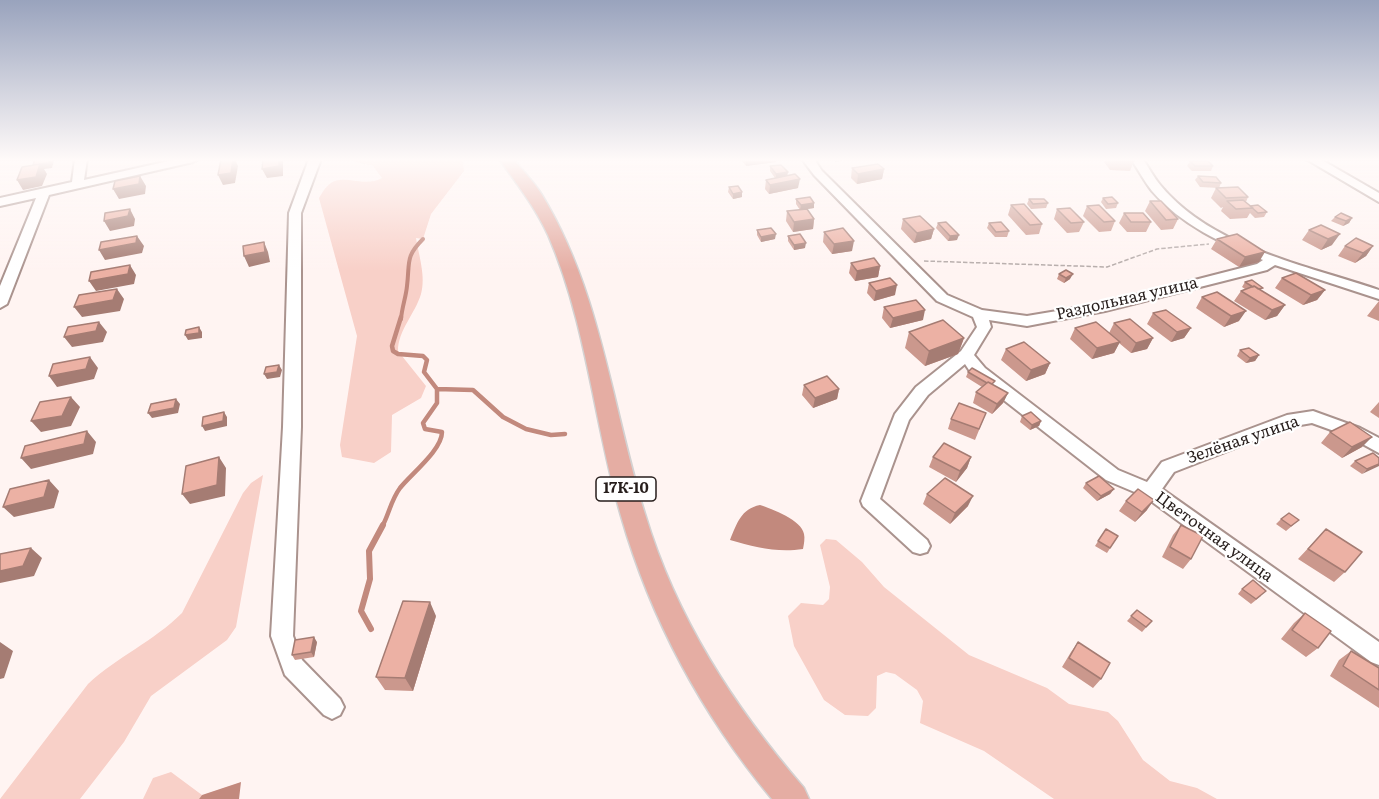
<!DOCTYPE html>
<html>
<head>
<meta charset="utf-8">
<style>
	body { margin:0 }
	canvas { display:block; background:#fff4f2 }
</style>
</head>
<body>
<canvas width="1379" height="799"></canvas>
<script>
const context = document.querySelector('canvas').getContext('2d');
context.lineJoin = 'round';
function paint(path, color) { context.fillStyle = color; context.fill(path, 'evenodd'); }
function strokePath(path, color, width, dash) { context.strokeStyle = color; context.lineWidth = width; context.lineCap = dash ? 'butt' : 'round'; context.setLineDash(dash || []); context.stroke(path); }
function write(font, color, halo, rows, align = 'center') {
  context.font = font + ' Literata,serif'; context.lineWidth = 4.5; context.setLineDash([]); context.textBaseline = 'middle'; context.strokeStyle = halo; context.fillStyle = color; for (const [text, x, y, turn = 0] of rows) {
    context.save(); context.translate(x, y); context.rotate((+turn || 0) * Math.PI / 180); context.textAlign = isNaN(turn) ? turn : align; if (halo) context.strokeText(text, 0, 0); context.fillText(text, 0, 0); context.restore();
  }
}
paint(new Path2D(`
	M344 159H463L464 171 431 214 423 239 416 238C419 256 426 277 421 294 415 314 398 330 398 351L426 386 421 398 392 415 391 452 374 463 342 457 340 445 357 336 319 198C322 193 326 186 331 183 343 174 366 188 382 178L373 166Z
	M263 475 236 627 227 640 151 696 124 742 80 799H0L88 684C117 657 154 641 182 613L243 493 251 483Z
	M826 539 836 540 862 562 884 587 969 655 1047 688 1069 704 1108 712 1118 721 1143 760 1170 781 1197 788 1217 799H1054L984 751 920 723 923 701 917 690 895 674 886 672 877 676 876 708 868 716 845 715 824 700 794 646 788 616 801 603 823 605 829 599 830 587 820 545Z
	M171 772 202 795 199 799H143L153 778Z`), '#f8d0c8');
paint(new Path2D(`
	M760 505C772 509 802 520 804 534 805 538 804 544 803 549 777 553 755 547 730 540 737 523 741 509 760 505Z
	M241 782 239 799H199L202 795Z`), '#c2897d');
strokePath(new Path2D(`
	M401 319C402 307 406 297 407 286 410 262 405 257 423 239`), '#c2897d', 4);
strokePath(new Path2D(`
	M401 317 392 346 393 351 398 354 423 356 427 360 424 372 437 389 473 390 503 417 526 429 551 435 565 434
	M382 527C389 514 391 500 400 488 411 474 442 450 442 432L425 429 423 423 437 403V389`), '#c2897d', 4.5);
strokePath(new Path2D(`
	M371 629 361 611 370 579 369 551 383 525`), '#c2897d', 6);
const minor = new Path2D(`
	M75 159H87L84 180 178 159H199L193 162 49 195 7 304 0 308V286L36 198 0 206V198L72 182Z
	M309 159H321L301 213V427L293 636 302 660 340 699 344 707 340 715 332 719 324 715 285 675 271 636 283 427 289 213Z
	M802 159H814L822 171 947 295 982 310 1027 316 1105 303 1257 264 1263 260C1223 244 1181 225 1152 191 1144 181 1138 169 1131 159H1143C1149 168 1154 178 1161 186 1213 248 1306 265 1379 290V299L1275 265 1267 270 1105 311 1027 326 989 320 991 327 974 355 985 368 1118 470 1147 482 1162 462 1287 415 1313 411 1360 428 1379 438V453L1348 436 1312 423 1289 427 1174 472 1162 489 1379 642V665L1371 662 1144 496 1106 480 973 376 965 364 928 395 909 420 880 499 927 540 930 546 927 552 920 554 913 552 863 506 861 501 895 414 916 387 961 351 977 327 973 317 937 301 814 175Z
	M1306 159H1320L1379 193V202Z`);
const major = new Path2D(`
	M499 159H513C523 171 534 182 542 195 601 292 612 407 645 514 676 618 734 707 804 788L809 799H772C703 716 651 620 621 516 594 424 587 324 548 235 535 207 517 184 499 159Z`);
strokePath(minor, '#aa938e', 4);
strokePath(major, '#d4d2d2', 3);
strokePath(new Path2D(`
	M924 261 1107 267 1157 249 1209 244`), '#b5aba9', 1.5, [4.5, 2]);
paint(minor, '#fff');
paint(major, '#e5ada3');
paint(new Path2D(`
	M742 159H776V162L746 166 742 161Z
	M1105 159H1133L1134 161 1130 171 1110 170 1104 162Z
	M1190 161 1213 166 1211 171H1192L1187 166Z
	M770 166 788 172 787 175 798 188 769 194 765 189 766 180 775 178 770 171Z
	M852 168 884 169 882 179 857 184 851 178Z
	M1198 176 1221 183 1219 188 1200 187 1195 180Z
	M729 187 742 192V197L733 199 728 192Z
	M1216 188 1248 197 1246 202 1250 206 1267 212 1264 217 1255 218 1250 213 1247 218 1230 219 1221 211 1223 207 1221 208 1211 198Z
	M1103 198 1118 203 1116 208 1106 209 1101 202Z
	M796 199 814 208 807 209 814 219 813 229 793 232 786 221 787 211 800 210 796 204Z
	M1029 199 1048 203 1046 208 1031 209 1027 204Z
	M1150 201 1178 219 1173 229 1161 230 1145 211Z
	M1011 205 1042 224 1039 234 1026 235 1008 215Z
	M1087 206 1115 221 1111 231 1099 232 1083 216Z
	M1057 209 1084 222 1079 232 1067 233 1054 219Z
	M1124 213 1151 222 1146 232H1127L1119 223Z
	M1335 217 1352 218 1349 223 1343 226 1331 221Z
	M903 219 934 229 931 239 914 243 901 229Z
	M938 223 957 240 948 241 936 228Z
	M989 223 1009 231 1007 237H995L987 228Z
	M1321 225 1332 245 1321 250 1302 240 1309 230Z
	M757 230 775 239 761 242 757 235Z
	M824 232 852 251 832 254 823 242Z
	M788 236 805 248 794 250 788 241Z
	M1217 239 1259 262 1239 267 1211 249Z
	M1345 246H1373L1366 256 1355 263 1338 256Z
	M851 263 880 266 878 277 855 281 849 273Z
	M1059 274 1070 279 1064 283 1057 279Z
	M1282 278 1325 290 1317 300 1303 305 1275 288Z
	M1245 282 1285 305 1277 316 1265 320 1234 301 1241 291 1245 289 1242 287Z
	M869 283 895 295 874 301 867 293Z
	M1202 297 1239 321 1224 327 1196 308Z
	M1379 301V321L1367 316Z
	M884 307 923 320 890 328 882 318Z
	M1153 313 1191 328 1184 338 1171 342 1147 324Z
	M1114 323 1153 338 1147 349 1131 353 1119 343 1114 353 1092 359 1070 339 1075 328 1109 333Z
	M909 332 964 338 958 354 925 366 905 348Z
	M1006 349 1050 363 1045 374 1026 381 1001 360Z
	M1240 350 1259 355 1255 361 1246 363 1237 356Z
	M968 372 1008 393 1003 403 992 414 973 403 976 392 982 387 966 377Z
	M804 385 839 389 837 399 813 408 802 395Z
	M1379 402V418L1370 412Z
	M986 413 975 440 948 429 951 419Z
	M1022 416 1041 421 1039 426 1030 430 1020 422Z
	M1330 432 1362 447 1342 458 1321 443Z
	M933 457H971L967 468 956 482 929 467Z
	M1379 458 1362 474 1350 466 1355 461Z
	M1086 483 1114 489 1110 494 1097 501 1083 488Z
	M927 494 968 506 950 524 923 504Z
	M1126 501 1147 510 1135 522 1119 511Z
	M1281 519 1299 520 1286 531 1276 524Z
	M1181 525 1191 559 1183 569 1162 557 1173 535Z
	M1106 529 1118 536 1107 553 1095 546Z
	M1326 529 1345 572 1334 582 1298 559Z
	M1242 589 1261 596 1251 604 1238 594Z
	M1137 610 1152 621 1142 632 1127 621Z
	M1305 613 1318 648 1306 657 1281 639 1294 623Z
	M436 616 413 691 385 690 376 677Z
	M317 642 314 657 295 660 292 655Z
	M1078 642 1101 679 1093 688 1062 667 1071 652Z
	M1351 651 1379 668V708L1330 676 1339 660Z`), '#cb988d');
paint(new Path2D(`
	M50 159H53L54 161 52 168 44 169 47 174 42 186 23 190 17 180 33 166Z
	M233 159H235L238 166 235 183 223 185 218 175Z
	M279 159H283V176L267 178 262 169Z
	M746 159H776V162L746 166Z
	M835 159H851L835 162Z
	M884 169 882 179 857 184 858 174Z
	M788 172 787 177 776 178V174Z
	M140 176 146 186 145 194 119 199 113 189Z
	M800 179 798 188 769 194 770 185Z
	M742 192V197L733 199V194Z
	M814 203V208L800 210 801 205Z
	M130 209 135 219 134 226 110 231 104 221Z
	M1352 218 1349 223 1343 226 1346 221Z
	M814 219 813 229 793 232 794 222Z
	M934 229 931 239 914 243 917 233Z
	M776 234 775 239 761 242V237Z
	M1340 234 1332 245 1321 250 1328 239Z
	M959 235 957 240 948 241 950 236Z
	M137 236 144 246 142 253 105 260 99 250Z
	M854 241 852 251 832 254 834 244Z
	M264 242 268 252 270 262 249 267 244 256Z
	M806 243 805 248 794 250V245Z
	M1373 246 1366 256 1355 263 1363 253Z
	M1265 252 1259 262 1239 267 1245 257Z
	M130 265 136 275 134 284 96 291 89 281Z
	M880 266 878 277 855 281 857 271Z
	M1073 274 1070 279 1064 283 1066 278Z
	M897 285 895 295 874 301 876 291Z
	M117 289 124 299 120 311 82 317 74 307Z
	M1325 290 1317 300 1303 305 1311 295Z
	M1285 305 1277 316 1265 320 1272 310Z
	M925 310 923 320 890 328 893 318Z
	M1246 311 1239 321 1224 327 1231 316Z
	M99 322 107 332 103 342 72 347 64 337Z
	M199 327 202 332V338L188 340 185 335Z
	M1191 328 1184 338 1171 342 1177 332Z
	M964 338 958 354 925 366 929 351Z
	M1153 338 1147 349 1131 353 1136 343Z
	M1120 342 1114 353 1092 359 1097 348Z
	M1259 355 1255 361 1246 363 1250 358Z
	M90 357 98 368 94 379 57 387 49 376Z
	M1050 363 1045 374 1026 381 1031 370Z
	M279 365 282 370 280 377 267 379 264 374Z
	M839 389 837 399 813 408 815 398Z
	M1008 393 1003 403 992 414 997 404Z
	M71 397 80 407 71 426 41 432 31 421Z
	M176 399 180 404 178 413 152 418 148 413Z
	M224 412 227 417V426L205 431 202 426Z
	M1041 421 1039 426 1030 430 1032 425Z
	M87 431 96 442 93 454 31 469 21 458Z
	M1372 437 1362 447 1342 458 1352 447Z
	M219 457 226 468 225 496 190 504 182 494Z
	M971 457 967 468 956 482 960 471Z
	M1379 464V466L1362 474 1367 469Z
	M49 480 59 491 54 508 14 517 3 507Z
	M1114 489 1110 494 1097 501 1101 496Z
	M973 496 968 506 950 524 955 513Z
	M1154 500 1147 510 1135 522 1142 512Z
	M31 548 42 558 34 576 0 583V571Z
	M430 602 436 616 413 691 405 678Z
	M314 637 317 642 314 657 311 652Z
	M0 642 13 651 4 678 0 679Z`), '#a57c73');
const building = new Path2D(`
	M35 159H50L49 163 33 165Z
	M221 159H233L231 173 218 175Z
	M263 159H279V166L262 169Z
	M1113 159H1133L1134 161H1115Z
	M1190 161H1208L1213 166H1195Z
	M40 164 36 177 17 180 22 167Z
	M878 164 884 169 858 174 852 168Z
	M781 165 788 172 776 174 770 166Z
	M795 174 800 179 770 185 766 180Z
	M140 176 139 184 113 189 115 181Z
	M1198 176 1216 177 1221 183 1203 182Z
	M738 186 742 192 733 194 729 187Z
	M1238 187 1248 197 1226 198 1216 188Z
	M810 197 814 203 801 205 796 199Z
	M1112 197 1118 203 1108 204 1103 198Z
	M1029 199H1044L1048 203 1033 204Z
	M1243 200 1253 208 1236 209 1227 201Z
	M1150 201H1161L1178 219 1166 220Z
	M1024 204 1042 224 1030 225 1011 205Z
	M1099 205 1115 221 1104 222 1087 206Z
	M1258 205 1267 212 1258 213 1250 206Z
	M1070 208 1084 222 1071 223 1057 209Z
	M130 209 128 216 104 221 105 213Z
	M807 209 814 219 794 222 787 211Z
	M1124 213H1143L1151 222H1131Z
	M1341 213 1352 218 1346 221 1335 217Z
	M920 216 934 229 917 233 903 219Z
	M946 222 959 235 950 236 938 223Z
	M1001 222 1009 231 996 232 989 223Z
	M1321 225 1340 234 1328 239 1309 230Z
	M771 228 776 234 761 237 757 230Z
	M843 228 854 241 834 244 824 232Z
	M800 234 806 243 794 245 788 236Z
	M1237 234 1265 252 1245 257 1217 239Z
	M137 236 136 243 99 250 101 242Z
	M1356 238 1373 246 1363 253 1345 246Z
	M264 242 265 252 244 256 243 246Z
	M874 258 880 266 857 271 851 263Z
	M130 265 128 274 89 281 91 272Z
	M1066 270 1073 274 1066 278 1059 274Z
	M1296 273 1325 290 1311 295 1282 278Z
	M890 278 897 285 876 291 869 283Z
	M1252 280 1263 288 1258 289 1254 286 1253 287 1245 282Z
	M1254 286 1285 305 1272 310 1241 291Z
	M117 289 113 300 74 307 79 295Z
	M1217 292 1246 311 1231 316 1202 297Z
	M916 300 925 310 893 318 884 307Z
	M1166 310 1191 328 1177 332 1153 313Z
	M1130 319 1153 338 1136 343 1114 323Z
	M943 320 964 338 929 351 909 332Z
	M99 322 96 331 64 337 68 327Z
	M1096 322 1120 342 1097 348 1075 328Z
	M199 327V333L185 335 186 330Z
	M1024 342 1050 363 1031 370 1006 349Z
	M1249 348 1259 355 1250 358 1240 350Z
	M90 357 86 369 49 376 53 364Z
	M279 365 277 372 264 374 266 367Z
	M972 368 995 381 992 384 988 382 987 383 968 372Z
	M827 376 839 389 815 398 804 385Z
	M988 382 1008 393 997 404 976 392Z
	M71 397 62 416 31 421 40 402Z
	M176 399 174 408 148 413 151 404Z
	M959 403 986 413 979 429 951 419Z
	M224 412 223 421 202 426 203 417Z
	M1031 412 1041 421 1032 425 1022 416Z
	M1350 422 1372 437 1352 447 1330 432Z
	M87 431 84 444 21 458 25 446Z
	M944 443 971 457 960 471 933 457Z
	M1373 453 1379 458V464L1367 469 1355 461Z
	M219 457 217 485 182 494 186 466Z
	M1099 476 1114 489 1101 496 1086 483Z
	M945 478 973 496 955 513 927 494Z
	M49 480 44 497 3 507 10 489Z
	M1138 489 1154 500 1142 512 1126 501Z
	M1289 513 1299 520 1291 526 1281 519Z
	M1181 525 1203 536 1191 559 1170 547Z
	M1106 529 1118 536 1110 548 1098 541Z
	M1326 529 1362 552 1345 572 1308 549Z
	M31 548 23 566 0 571V554Z
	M1253 580 1266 591 1256 599 1242 589Z
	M403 601 430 602 405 678 376 677Z
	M1137 610 1152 621 1146 627 1131 616Z
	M1305 613 1331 631 1318 648 1292 630Z
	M314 637 311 652 292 655 295 640Z
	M1078 642 1110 663 1101 679 1069 658Z
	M1351 651 1379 668V690L1343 666Z`);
paint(building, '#ecb1a4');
strokePath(building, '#a57c73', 1.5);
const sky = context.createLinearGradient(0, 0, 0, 271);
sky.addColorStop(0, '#99a3bd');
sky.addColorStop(0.59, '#fffaf9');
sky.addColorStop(1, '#fffaf900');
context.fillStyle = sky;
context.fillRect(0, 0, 1379, 271);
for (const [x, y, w] of [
	[626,489,60]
]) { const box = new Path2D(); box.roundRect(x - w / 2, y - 12, w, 24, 4.5); context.fillStyle = '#fff'; context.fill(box); strokePath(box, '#271e1c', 1.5); }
write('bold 15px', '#271e1c', null, [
	["17К-10",626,489]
]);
write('16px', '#271e1c', '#fff', [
	["Раздольная улица",1127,299,-13],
	["Зелёная улица",1243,440,-19],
	["Цветочная улица",1214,537,36]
]);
</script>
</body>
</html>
